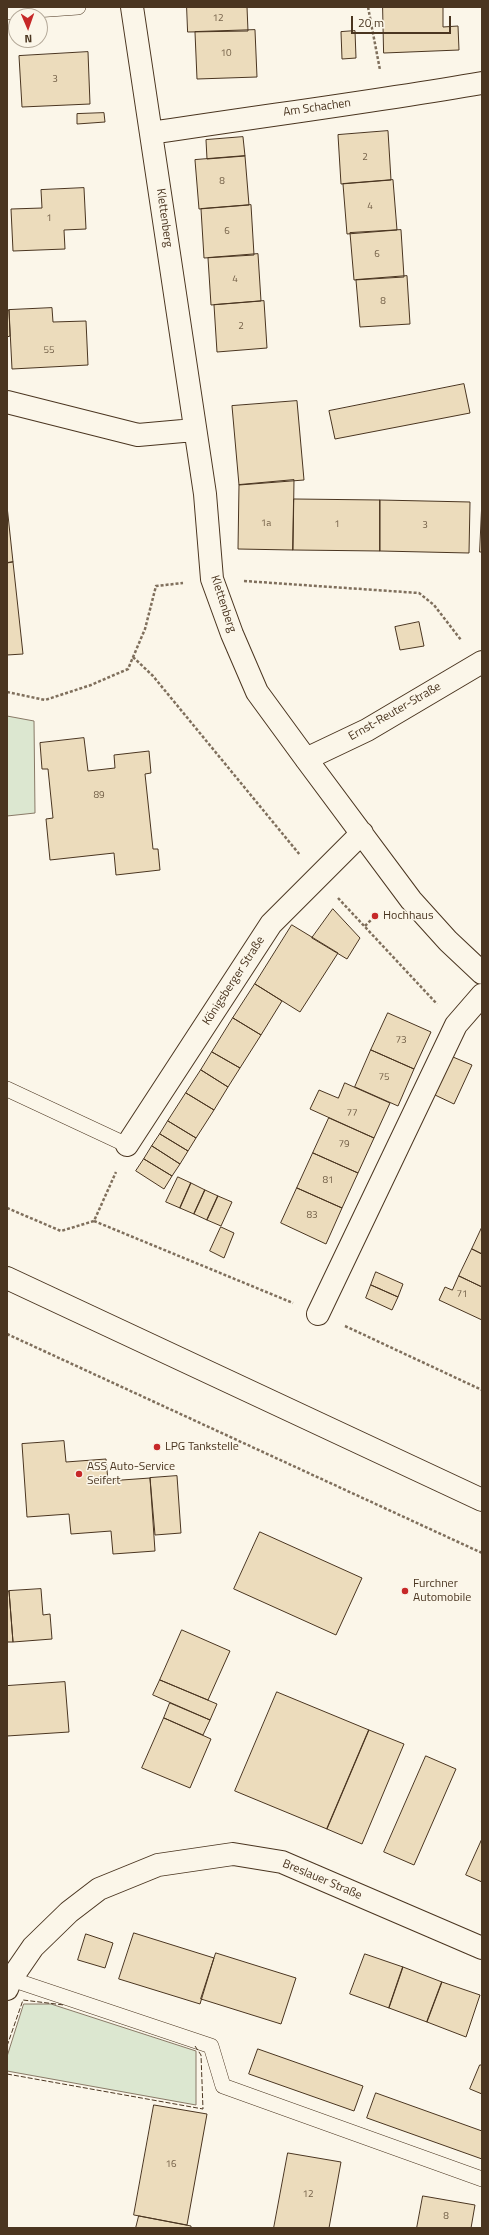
<!DOCTYPE html>
<html>
<head>
<meta charset="utf-8">
<style>
	body { margin:0 }
	#map { position:relative; width:489px; height:2235px; overflow:hidden; background:#fbf6e9; font-family:"Titillium Web",sans-serif }
	canvas { display:block }
	.frame { position:absolute; inset:0; border:8px solid #4a3520; pointer-events:none }
	.north { position:absolute; left:8px; top:8px; width:40px; height:40px; box-sizing:border-box; background:#fbf6e9; border:1px solid #b4a999; border-radius:50%; rotate:178deg; font-size:11px; font-weight:700; line-height:16px; text-align:center; color:#4a3520 }
	.north::after { content:''; display:block; margin:auto; width:14px; height:18px; background:#c62828; clip-path:polygon(50% 0,100% 100%,50% 72%,0 100%) }
	.scale { position:absolute; left:351px; top:16px; width:100px; height:18px; box-sizing:border-box; border:2px solid #4a3520; border-top:0; padding-left:5px; font-size:12px; line-height:14px; white-space:nowrap; color:#4a3520; -webkit-text-stroke:3px #fbf6e9; paint-order:stroke }
</style>
</head>
<body>
<div id="map">
<canvas width="489" height="2235"></canvas>
<div class="frame"></div>
<div class="north">N</div>
<div class="scale">20 m</div>
</div>
<script>
const context = document.querySelector('canvas').getContext('2d');
context.lineJoin = 'round';
function paint(path, color) { context.fillStyle = color; context.fill(path, 'evenodd'); }
function strokePath(path, color, width, dash) { context.strokeStyle = color; context.lineWidth = width; context.lineCap = dash ? 'butt' : 'round'; context.setLineDash(dash || []); context.stroke(path); }
function write(font, color, halo, rows, align = 'center') {
  context.font = font + ' "Titillium Web",sans-serif'; context.lineWidth = 3; context.setLineDash([]); context.textBaseline = 'middle'; context.strokeStyle = halo; context.fillStyle = color; for (const [text, x, y, turn = 0] of rows) {
    context.save(); context.translate(x, y); context.rotate((+turn || 0) * Math.PI / 180); context.textAlign = isNaN(turn) ? turn : align; if (halo) context.strokeText(text, 0, 0); context.fillText(text, 0, 0); context.restore();
  }
}
const green = new Path2D(`
	M7 716 34 721 35 813 7 816Z
	M24 2004H51L196 2051V2105L7 2071V2057Z`);
paint(green, '#dce7d0');
strokePath(green, '#887966', 1);
const building = new Path2D(`
	M187 7H247L248 31 188 32Z
	M383 7H443V27L458 26 459 50 384 53Z
	M255 30 257 77 197 79 195 32Z
	M355 31 356 58 342 59 341 32Z
	M88 52 90 104 22 107 19 56Z
	M104 113 105 122 77 124V114Z
	M388 131 391 180 341 184 338 135Z
	M243 137 245 156 207 159 206 140Z
	M245 156 249 205 199 209 195 160Z
	M393 180 397 230 347 234 343 184Z
	M84 188 86 229 64 230 65 249 13 251 11 209 42 208 41 190Z
	M251 205 254 255 204 258 201 209Z
	M401 230 404 277 354 280 350 233Z
	M258 254 261 301 211 305 208 258Z
	M407 276 410 324 360 327 356 280Z
	M264 301 267 348 217 352 214 305Z
	M52 308 53 322 86 321 88 365 12 369 9 310Z
	M7 310H9L10 336 7 337Z
	M464 384 470 413 335 439 329 411Z
	M297 401 304 480 239 485 232 406Z
	M294 480 293 550 238 549 239 485Z
	M294 499 380 500V551L293 550Z
	M380 500 470 502 469 553 380 551Z
	M482 500V552H480Z
	M7 506 13 562 7 563Z
	M13 562 23 654 7 655V563Z
	M419 622 424 646 400 650 395 627Z
	M84 738 88 771 115 768 114 755 149 751 151 773 145 774 153 849H158L160 870 116 875 114 853 50 860 46 819 53 818 48 769H42L40 743Z
	M333 909 360 938 347 959 312 938Z
	M292 925 338 953 300 1012 255 984Z
	M255 984 282 1001 261 1035 233 1018Z
	M388 1013 431 1032 414 1069 371 1050Z
	M233 1018 261 1035 240 1068 212 1052Z
	M371 1050 414 1069 398 1106 355 1087Z
	M212 1052 240 1068 228 1087 201 1070Z
	M453 1057 472 1065 454 1104 435 1095Z
	M201 1070 228 1087 214 1110 186 1093Z
	M345 1083 390 1103 374 1138 310 1109 319 1090 338 1098Z
	M186 1093 214 1110 196 1138 168 1121Z
	M329 1118 374 1138 358 1173 313 1153Z
	M168 1121 196 1138 188 1151 160 1134Z
	M160 1134 188 1151 180 1164 152 1146Z
	M152 1146 180 1164 172 1176 144 1159Z
	M313 1153 358 1173 342 1208 297 1188Z
	M144 1159 172 1176 164 1189 136 1171Z
	M178 1177 191 1183 180 1208 166 1202Z
	M191 1183 205 1190 194 1214 180 1208Z
	M297 1188 342 1208 326 1244 281 1223Z
	M205 1190 218 1196 207 1220 194 1214Z
	M218 1196 232 1202 221 1226 207 1220Z
	M221 1227 234 1233 224 1258 210 1251Z
	M482 1227V1254L472 1249Z
	M472 1249 482 1254V1287L459 1276Z
	M376 1272 403 1284 398 1297 371 1285Z
	M459 1276 482 1287V1320L439 1300 445 1287 452 1290Z
	M371 1285 398 1297 392 1310 366 1298Z
	M64 1441 66 1462 106 1459 108 1481 150 1478 155 1551 113 1554 111 1531 71 1534 69 1514 27 1517 22 1444Z
	M177 1476 181 1533 155 1535 150 1478Z
	M260 1532 362 1578 336 1635 234 1589Z
	M41 1589 43 1615 50 1614 52 1639 13 1642 9 1591Z
	M7 1591H9L13 1642H7Z
	M182 1630 230 1651 208 1700 160 1680Z
	M160 1680 217 1704 210 1720 153 1695Z
	M65 1682 69 1732 7 1736V1686Z
	M277 1692 369 1730 327 1829 235 1791Z
	M170 1703 210 1720 203 1735 164 1718Z
	M164 1718 211 1739 190 1788 142 1768Z
	M369 1730 404 1744 362 1844 327 1829Z
	M426 1756 456 1769 414 1865 384 1852Z
	M482 1839V1882L466 1875Z
	M134 1933 214 1958 200 2004 119 1979Z
	M86 1934 113 1943 105 1968 78 1960Z
	M216 1953 296 1978 281 2024 201 1999Z
	M365 1954 403 1967 389 2008 350 1994Z
	M403 1967 442 1982 427 2022 389 2008Z
	M442 1982 480 1995 466 2037 427 2022Z
	M258 2049 363 2086 354 2111 249 2074Z
	M480 2065H482V2094L470 2089Z
	M376 2093 482 2131V2159L367 2118Z
	M154 2105 207 2114 187 2225 134 2215Z
	M288 2153 341 2162 329 2228H274Z
	M423 2196 475 2205 471 2228H417Z
	M139 2216 191 2226V2228H136Z`);
paint(building, '#ecdcbc');
strokePath(building, '#4a3520', 1);
const service = new Path2D(`
	M7 12 78 7
	M7 1089 127 1145
	M11 1979 211 2046 223 2086 482 2179`);
const minor = new Path2D(`
	M132 7 205 494 212 579 232 634 257 692 306 759 411 900 448 941 482 973
	M152 133C262 116 372 102 482 83
	M7 402 138 435 194 430
	M306 759 367 730 482 662
	M127 1145 271 924 362 833
	M318 1314 456 1025 482 995
	M7 1989 11 1979 33 1947 69 1912 99 1889 158 1865 233 1854 282 1862 482 1948`);
const primary = new Path2D(`
	M7 1278 482 1500`);
strokePath(service, '#4a3520', 16);
strokePath(minor, '#4a3520', 24);
strokePath(primary, '#4a3520', 24);
strokePath(new Path2D(`
	M368 7 380 70
	M244 581 419 593 434 605 461 640
	M133 657 153 676 300 855
	M7 692 45 700 91 685 128 669 145 629 156 586 183 583
	M338 898 437 1004
	M365 926 375 916
	M7 1208 61 1231 94 1221 116 1172
	M94 1221 293 1303
	M345 1326 482 1390
	M7 1334 482 1553`), '#7f6f5c', 2.5, [3, 2]);
strokePath(service, '#fbf6e9', 15);
strokePath(minor, '#fbf6e9', 22);
strokePath(primary, '#fbf6e9', 22);
strokePath(new Path2D(`
	M7 2046 23 2000 64 2005
	M7 2074 203 2109 201 2055 195 2046`), '#4a3520', 1, [5, 2]);
for (const [x, y, r, color] of [
	[375,916,4,"#c62828"],
	[157,1447,4,"#c62828"],
	[79,1474,4,"#c62828"],
	[405,1591,4,"#c62828"]
]) { const dot = new Path2D(); dot.arc(x, y, r, 0, 2 * Math.PI); context.fillStyle = color; context.fill(dot); strokePath(dot, '#fbf6e9', 1.5); }
write('10px', '#725f47', null, [
	["12",218,19],
	["10",226,54],
	["3",55,80],
	["2",365,158],
	["8",222,182],
	["4",370,207],
	["1",49,219],
	["6",227,232],
	["6",377,255],
	["4",235,280],
	["8",383,302],
	["2",241,327],
	["55",49,351],
	["1a",266,524],
	["1",337,525],
	["3",425,526],
	["89",99,796],
	["73",401,1041],
	["75",384,1078],
	["77",352,1114],
	["79",344,1145],
	["81",328,1181],
	["83",312,1216],
	["71",462,1295],
	["16",171,2165],
	["12",308,2195],
	["8",446,2217]
]);
write('12px', '#4a3520', '#fbf6e9', [
	["Am Schachen",317,108,-8],
	["Klettenberg",164,218,82],
	["Klettenberg",223,604,72],
	["Ernst-Reuter-Straße",395,712,-30],
	["Königsberger Straße",234,981,-57],
	["Breslauer Straße",322,1880,23]
]);
write('12px', '#4a3520', '#fbf6e9', [
	["Hochhaus",383,916],
	["LPG Tankstelle",165,1447],
	["ASS Auto-Service",87,1467],
	["Seifert",87,1481],
	["Furchner",413,1584],
	["Automobile",413,1598]
], 'left');
</script>
</body>
</html>
